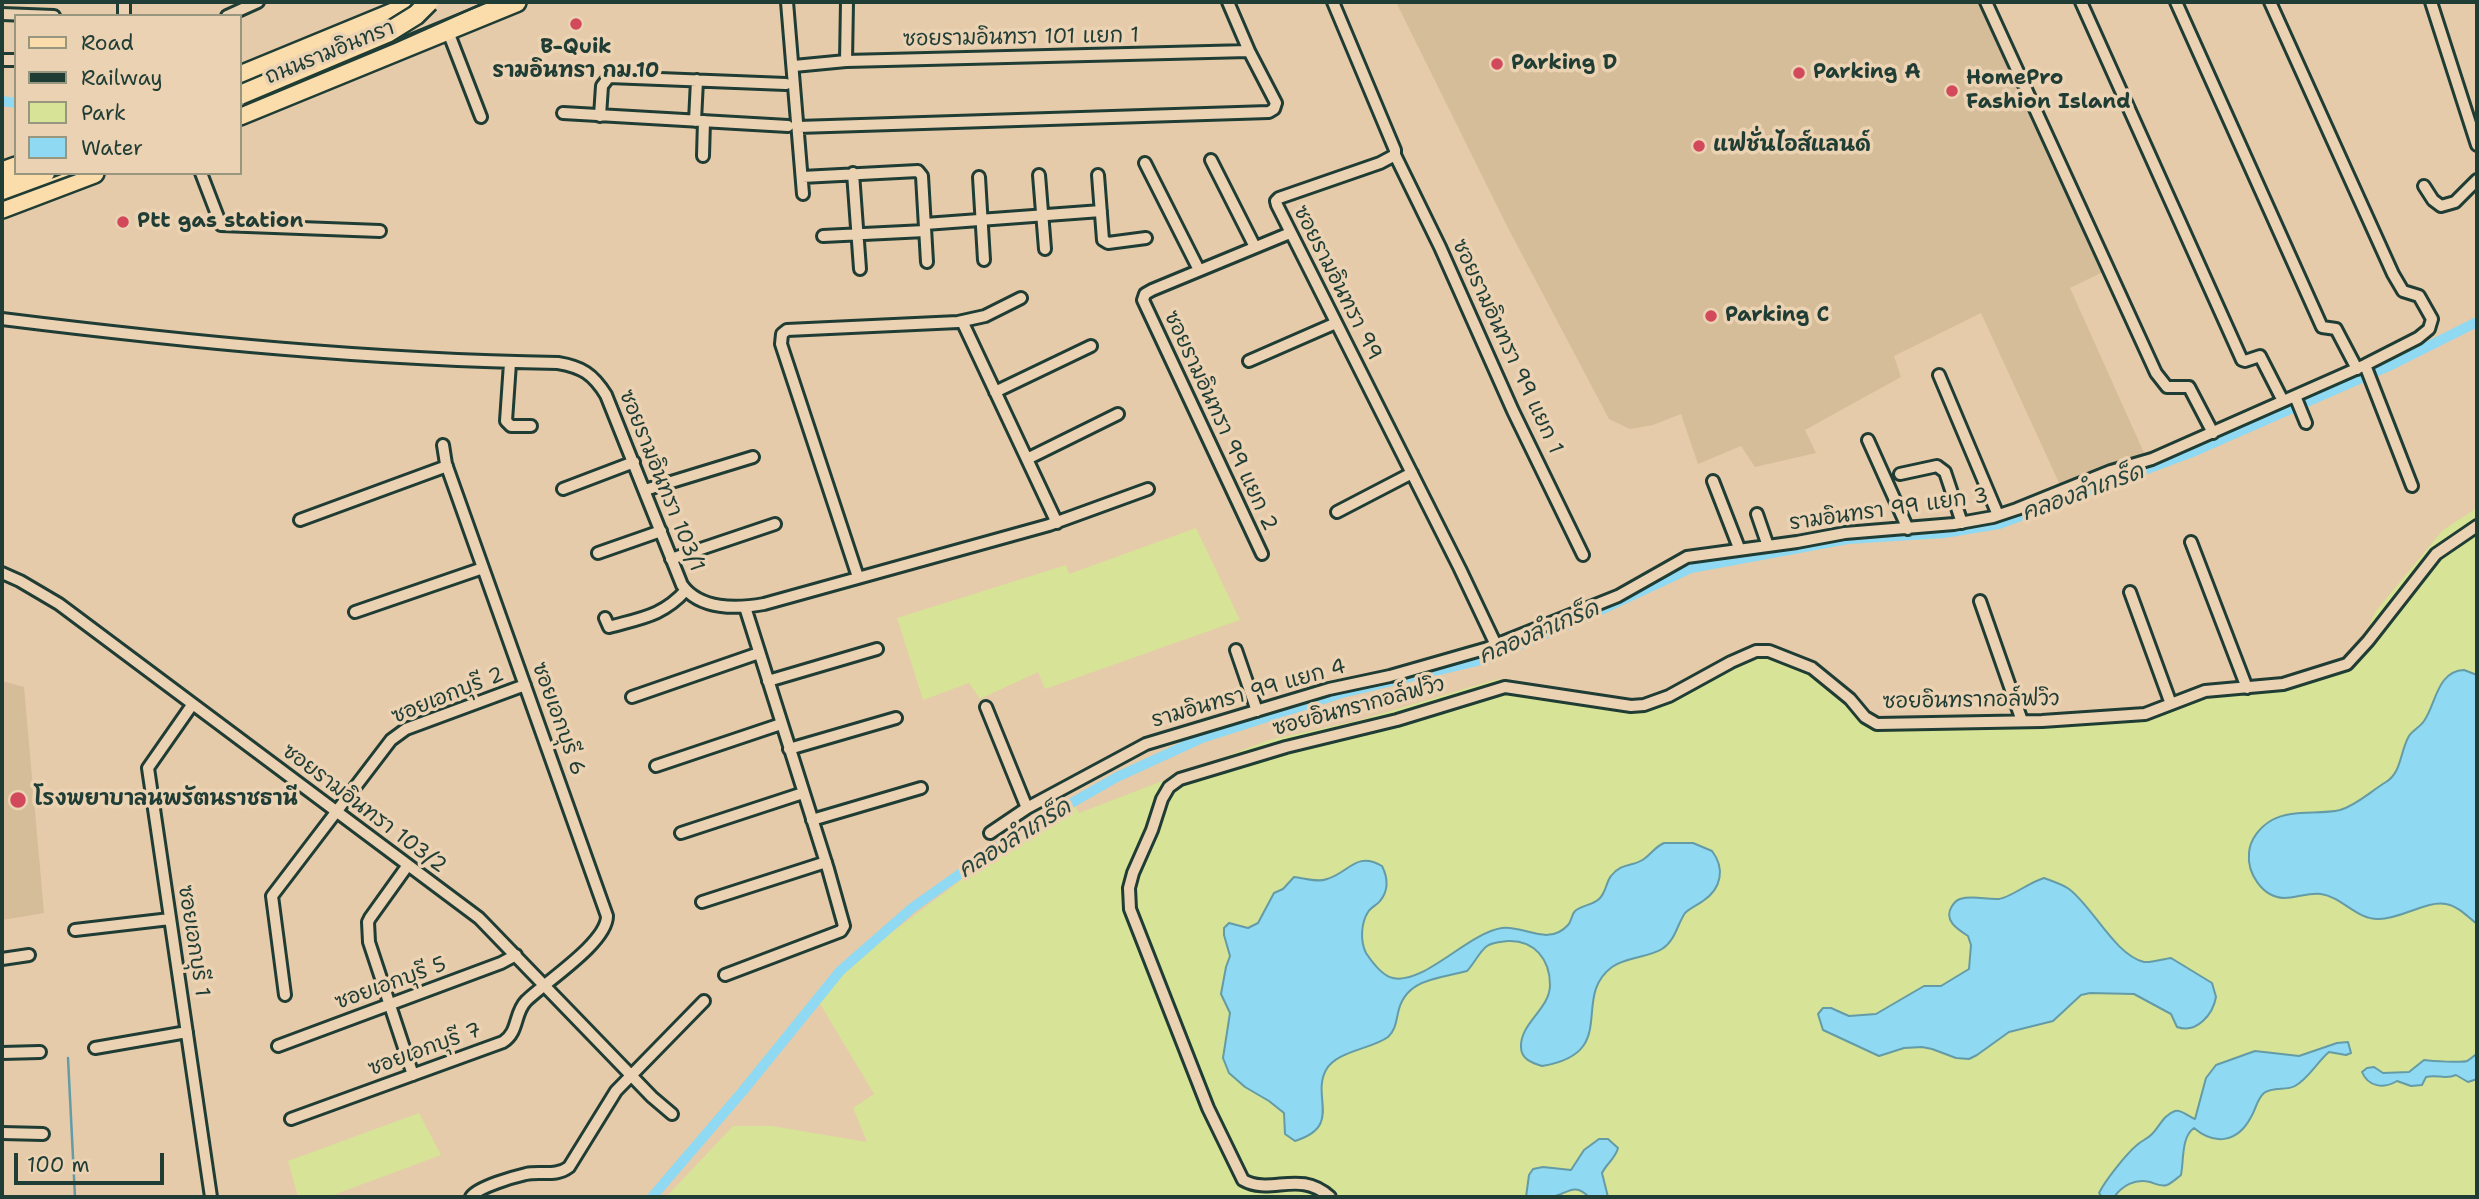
<!DOCTYPE html>
<html>
<head>
<meta charset="utf-8">
<style>
	body { margin:0 }
	#map { position:relative; width:2479px; height:1199px; overflow:hidden; background:#e5cba9; font-family:"Shantell Sans",sans-serif }
	canvas { display:block }
	.frame { position:absolute; inset:0; border:4px solid #1f3d34; pointer-events:none }
	.legend { position:absolute; left:14px; top:14px; width:228px; height:161px; box-sizing:border-box; background:#ebd2b3; border:2px solid #999680; margin:0; padding:9px 12px; list-style:none; font-size:21px; color:#1f3d34 }
	.legend li { display:flex; align-items:center; gap:14px; height:35px }
	.legend b { width:35px; border:2px solid #999680 }
	.scale { position:absolute; left:14px; top:1153px; width:150px; height:32px; box-sizing:border-box; border:4px solid #1f3d34; border-top:0; padding-left:9px; font-size:21px; line-height:24px; white-space:nowrap; color:#1f3d34; -webkit-text-stroke:5px #ebd2b3; paint-order:stroke }
</style>
</head>
<body>
<div id="map">
<canvas width="2479" height="1199"></canvas>
<div class="frame"></div>
<ul class="legend">
<li><b style="height:9px;background:#fbddab"></b>Road</li>
<li><b style="height:9px;background:#1f3d34"></b>Railway</li>
<li><b style="height:19px;background:#d7e396"></b>Park</li>
<li><b style="height:19px;background:#90d9f2"></b>Water</li>
</ul>
<div class="scale">100 m</div>
</div>
<script>
const context = document.querySelector('canvas').getContext('2d');
context.lineJoin = 'round';
function paint(path, color) { context.fillStyle = color; context.fill(path, 'evenodd'); }
function strokePath(path, color, width, dash) { context.strokeStyle = color; context.lineWidth = width; context.lineCap = dash ? 'butt' : 'round'; context.setLineDash(dash || []); context.stroke(path); }
function write(font, color, halo, rows, align = 'center') {
  context.font = font + ' "Shantell Sans","Playpen Sans Thai",sans-serif'; context.lineWidth = 7; context.setLineDash([]); context.textBaseline = 'middle'; context.strokeStyle = halo; context.fillStyle = color; for (const [text, x, y, turn = 0] of rows) {
    context.save(); context.translate(x, y); context.rotate((+turn || 0) * Math.PI / 180); context.textAlign = isNaN(turn) ? turn : align; if (halo) context.strokeText(text, 0, 0); context.fillText(text, 0, 0); context.restore();
  }
}
paint(new Path2D(`
	M1396 2H1984L2107 270 2070 288 2145 455 2060 485 1981 313 1894 356 1901 377 1805 430 1816 453 1755 467 1741 446 1698 464 1681 414 1653 425 1630 429 1609 419 1507 226Z
	M2 681 24 687 44 913 2 920Z`), '#d6bd99');
paint(new Path2D(`
	M2477 508V1197H666L733 1126H772L867 1142 853 1108 874 1094 819 1002 845 971 887 936 1001 850 1074 805 1079 813 1269 740 1357 721 1498 679 1625 711C1663 714 1696 686 1728 669 1739 662 1749 655 1763 655 1788 657 1826 680 1843 698 1860 716 1855 724 1883 730L2019 727 2155 717 2206 699 2232 694H2259L2352 667 2375 612 2443 530Z
	M1196 528 1240 620 1045 689 1038 672 980 699 969 683 923 700 897 618 1066 565 1069 574Z
	M419 1113 441 1155 328 1197H298L288 1161Z`), '#d7e396');
const water = new Path2D(`
	M2464 670 2477 675V924C2468 917 2458 906 2446 904 2427 900 2401 919 2379 919 2357 920 2342 897 2321 894 2310 892 2296 898 2284 898 2262 897 2247 873 2249 853 2250 839 2260 827 2272 820 2291 809 2319 815 2340 810 2357 805 2371 791 2386 782 2402 772 2400 751 2409 736 2413 730 2420 727 2424 721 2436 704 2437 671 2464 670Z
	M1664 843H1693L1712 851C1725 868 1722 888 1703 901 1697 905 1690 908 1685 913 1677 925 1675 941 1662 949 1647 958 1626 957 1612 967 1570 998 1621 1053 1542 1066 1532 1063 1521 1059 1521 1047 1520 1023 1550 1009 1550 985 1550 959 1534 940 1508 941 1500 942 1493 942 1487 946 1479 952 1474 964 1467 971 1439 979 1405 978 1398 1013 1396 1022 1395 1031 1388 1037 1372 1049 1336 1051 1326 1070 1311 1097 1343 1126 1295 1141L1285 1134 1284 1113 1269 1101 1245 1087 1229 1073 1223 1058 1230 1013 1221 994 1226 967 1230 956 1224 935V928L1229 923 1248 928 1258 923 1274 893 1283 889 1294 877C1304 878 1317 883 1327 879 1350 872 1356 851 1382 866 1388 878 1389 890 1380 901 1377 905 1371 907 1368 912 1361 923 1360 941 1366 953 1372 962 1382 976 1393 978 1424 985 1468 933 1502 928 1524 925 1548 947 1568 925 1572 921 1571 915 1575 911 1582 905 1593 905 1599 899 1606 893 1606 882 1611 876 1622 862 1633 867 1644 859 1652 853 1655 847 1664 843Z
	M2044 878C2052 881 2062 884 2069 889 2093 907 2115 955 2144 962 2151 963 2163 959 2171 958L2212 983 2216 997C2213 1014 2197 1034 2177 1027L2171 1014 2134 994 2090 993 2081 995 2053 1021 2009 1032 1977 1055 1969 1059 1956 1058 1932 1049 1922 1047 1904 1048 1879 1056 1823 1030 1818 1014 1823 1008H1831L1849 1016 1876 1014 1924 986H1941L1969 969 1971 945 1968 936C1957 929 1943 920 1952 906 1954 903 1957 900 1960 899 1973 895 1987 900 1999 899 2009 898 2030 882 2044 878Z
	M2348 1042 2351 1053 2346 1055 2329 1052C2317 1062 2309 1078 2295 1086 2286 1091 2273 1086 2264 1093 2257 1099 2256 1109 2251 1117 2238 1142 2215 1146 2194 1128 2181 1137 2184 1160 2181 1175 2177 1178 2172 1183 2167 1185 2160 1187 2156 1184 2150 1182 2135 1178 2122 1186 2114 1197H2102L2099 1193C2105 1181 2126 1154 2137 1145 2141 1141 2147 1139 2151 1135 2159 1128 2163 1115 2175 1111 2181 1109 2189 1117 2195 1119L2206 1078 2216 1065 2255 1051 2299 1056 2337 1043Z
	M2477 1054V1079L2468 1082 2456 1075C2445 1080 2437 1074 2426 1077L2422 1085 2411 1086 2397 1081C2384 1089 2368 1087 2362 1072L2367 1068 2374 1067 2383 1073 2409 1072 2424 1060C2432 1061 2461 1063 2467 1061 2471 1059 2473 1056 2477 1054Z
	M1599 1139H1608L1618 1148C1615 1159 1607 1163 1602 1173L1608 1197H1589C1573 1181 1567 1195 1551 1197 1543 1198 1534 1197 1526 1197L1529 1175 1533 1169 1543 1167 1571 1170 1584 1150Z`);
paint(water, '#90d9f2');
strokePath(water, '#639ba6', 2);
strokePath(new Path2D(`
	M68 1058 75 1197`), '#639ba6', 2.5);
strokePath(new Path2D(`
	M2 101 16 103
	M652 1197 742 1092 840 971 912 908 1012 837 1117 777 1202 738 1342 693 1486 659 1579 620 1691 568 1848 539 1944 533 1999 524 2195 451 2389 366 2477 322`), '#90d9f2', 10);
const minor = new Path2D(`
	M787 2 803 194
	M1333 2 1395 150V155L1380 163 1279 198 1276 201 1277 205 1460 569 1496 645
	M1986 2 2156 373 2167 387H2189L2213 433
	M2081 2 2242 360 2245 361 2260 356 2283 401
	M2176 2 2322 327 2336 329 2357 369
	M2431 2 2477 145
	M2 14 54 16
	M124 16V2
	M227 16 258 2
	M447 29 481 117
	M2 60H16
	M846 61 847 2
	M794 66 846 61 1249 51
	M563 113 788 126
	M600 116 602 86 609 77 786 84
	M695 121 697 80
	M798 127 1269 112 1274 109 1276 103 1249 51 1228 2
	M1395 155 1440 247 1513 411 1583 555
	M703 156 704 121
	M1211 160 1255 247
	M1145 163 1199 270
	M201 173 221 225 380 231
	M853 173 860 269
	M1039 175 1045 249
	M1098 175 1103 240 1108 243 1146 238
	M802 177 918 171 922 176 927 262
	M979 177 984 260
	M2424 186 2433 200 2441 206 2455 202 2477 180
	M925 224 1101 211
	M823 236 925 231
	M2 319C187 342 371 360 558 363 582 367 593 374 606 395L682 585C700 610 737 609 764 604L1049 525 1148 489
	M962 321 1057 523
	M1249 361 1336 323
	M510 363 506 421 511 426H531
	M2365 365 2412 486
	M1939 375 1998 515
	M995 392 1091 346
	M2295 396 2306 423
	M1868 440 1908 529
	M1027 459 1118 414
	M1900 474 1937 466 1945 472 1962 523
	M1713 481 1739 548
	M563 489 634 462
	M645 490 753 457
	M1337 512 1412 473
	M1757 514 1768 546
	M300 520 447 466
	M2191 542 2247 688
	M598 553 661 531
	M1262 554 1143 300 1145 294 1152 290 1290 233
	M671 559 775 524
	M2 573 20 581 59 604 479 918 652 1097 672 1114
	M858 577 781 344 782 334 787 330 958 322 985 316 1021 298
	M2130 592 2171 704
	M1980 601 2022 721
	M355 612 483 568
	M605 618 609 627C641 618 663 616 686 590
	M1236 650 1257 711
	M768 681 877 649
	M632 697 759 653
	M192 705 148 768 211 1197
	M986 707 1027 808
	M789 749 896 718
	M656 766 781 724
	M812 820 921 788
	M681 833 803 793
	M990 833 1027 808 1146 744 1329 689 1390 676 1488 648 1618 596 1687 557 1797 542 1845 533 1954 524 1993 517 2017 509 2111 471 2152 459 2365 365 2418 338 2429 329 2432 319 2419 296 2403 291 2393 274 2270 2
	M408 865 370 918 368 922 369 942 413 1075
	M702 902 826 862
	M75 930 170 919
	M2 959 29 955
	M725 975 841 931 844 926 828 869 745 607
	M285 995 272 896 391 740 406 729 525 685
	M278 1046 501 963 516 955
	M95 1048 187 1032
	M2 1053 40 1052
	M291 1119 503 1042C519 1032 514 1013 526 1001 545 982 607 943 607 916L446 464 443 445
	M2 1133 43 1134
	M471 1197C478 1187 513 1177 526 1174 541 1171 556 1177 569 1167L616 1091 704 1001
	M1330 1197C1299 1169 1271 1196 1243 1180L1208 1108 1130 909 1129 888 1133 873 1152 830 1162 799 1169 787 1180 779 1286 747 1397 720 1505 687 1631 706 1644 705 1669 696 1731 662 1756 651H1769L1812 668 1850 699 1865 717 1877 724 2042 721 2145 714 2205 691 2283 684 2347 664 2368 641 2436 554 2477 526`);
const primary = new Path2D(`
	M2 191 45 173`);
const trunk = new Path2D(`
	M240 76 420 2
	M240 115 516 2
	M2 172 16 167
	M2 208 94 173`);
strokePath(minor, '#1f3d34', 16);
strokePath(primary, '#1f3d34', 23);
strokePath(trunk, '#1f3d34', 24);
strokePath(minor, '#ebd2b3', 10);
strokePath(primary, '#fbddab', 18);
strokePath(trunk, '#fbddab', 19);
strokePath(new Path2D(`
	M240 107 394 43 486 2
	M2 201 78 173`), '#1f3d34', 2.5);
const primaryBridge = new Path2D(`
	M240 95 387 33 416 15 429 2`);
strokePath(primaryBridge, '#1f3d34', 23, []);
strokePath(primaryBridge, '#fbddab', 18);
for (const [x, y, r, color] of [
	[576,24,7,"#d1495b"],
	[1497,64,7,"#d1495b"],
	[1799,73,7,"#d1495b"],
	[1952,91,7,"#d1495b"],
	[1699,146,7,"#d1495b"],
	[123,222,7,"#d1495b"],
	[1711,316,7,"#d1495b"],
	[18,800,9,"#d1495b"]
]) { const dot = new Path2D(); dot.arc(x, y, r, 0, 2 * Math.PI); context.fillStyle = color; context.fill(dot); strokePath(dot, '#ebd2b3', 2.5); }
write('21px', '#1f3d34', '#ebd2b3', [
	["ซอยรามอินทรา 101 แยก 1",1021,38,-1],
	["ถนนรามอินทรา",330,53,-22],
	["ซอยรามอินทรา 99",1337,283,63],
	["ซอยรามอินทรา 99 แยก 1",1507,347,65],
	["ซอยรามอินทรา 99 แยก 2",1220,421,65],
	["ซอยรามอินทรา 103/1",661,481,68],
	["รามอินทรา 99 แยก 3",1889,510,-8],
	["รามอินทรา 99 แยก 4",1249,694,-16],
	["ซอยเอกบุรี 2",448,696,-22],
	["ซอยอินทรากอล์ฟวิว",1971,701,-1],
	["ซอยอินทรากอล์ฟวิว",1359,707,-15],
	["ซอยเอกบุรี 6",558,719,70],
	["ซอยรามอินทรา 103/2",364,809,37],
	["ซอยเอกบุรี 1",193,941,81],
	["ซอยเอกบุรี 5",391,984,-20],
	["ซอยเอกบุรี 7",425,1050,-20]
]);
write('bold 21px', '#1f3d34', '#ebd2b3', [
	["B-Quik",576,48,"center"],
	["รามอินทรา กม.10",576,72,"center"],
	["Parking D",1511,64],
	["Parking A",1813,73],
	["HomePro",1966,79],
	["Fashion Island",1966,103],
	["แฟชั่นไอส์แลนด์",1713,146],
	["Ptt gas station",137,222],
	["Parking C",1725,316],
	["โรงพยาบาลนพรัตนราชธานี",34,800]
], 'left');
write('italic 23px', '#25453e', '#ebd2b3', [
	["คลองลำเกร็ด",2083,493,-20],
	["คลองลำเกร็ด",1539,633,-23],
	["คลองลำเกร็ด",1015,839,-32]
]);
</script>
</body>
</html>
